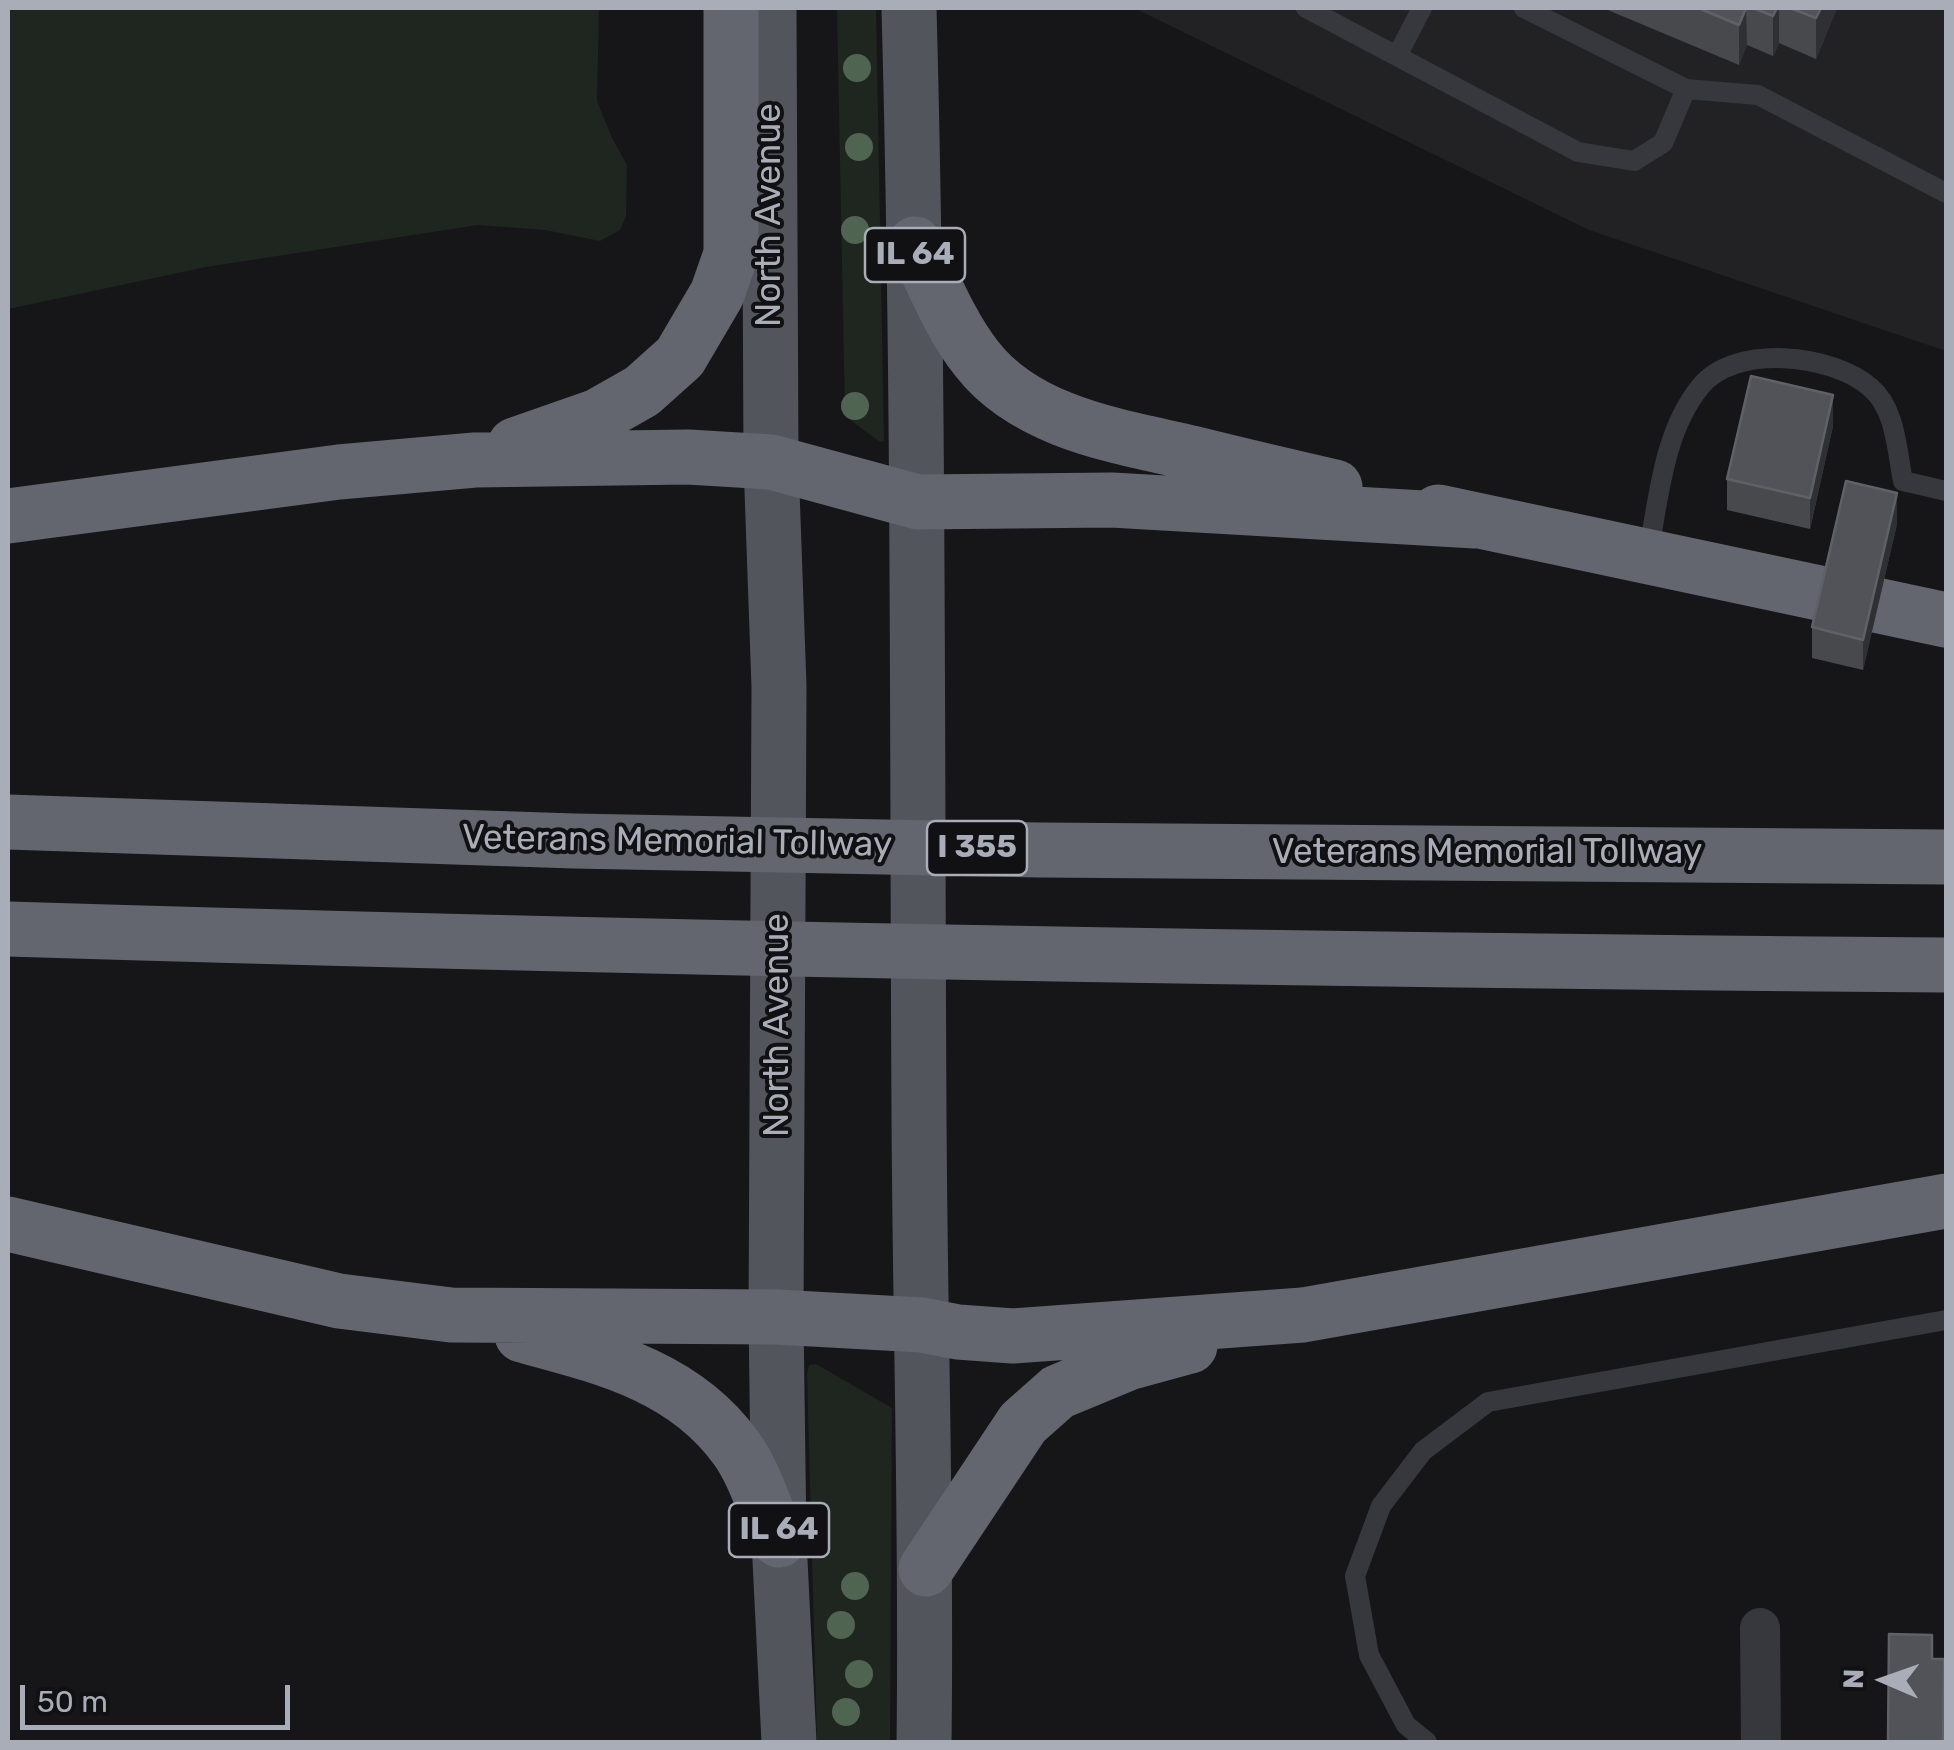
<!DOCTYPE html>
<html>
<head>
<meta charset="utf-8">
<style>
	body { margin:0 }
	#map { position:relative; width:1954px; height:1750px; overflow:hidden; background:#161618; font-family:Rubik,sans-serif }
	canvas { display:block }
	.frame { position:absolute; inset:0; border:10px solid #a8adb8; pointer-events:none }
	.north { position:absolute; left:1834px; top:1630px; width:100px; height:100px; -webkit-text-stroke:8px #111113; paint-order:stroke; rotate:272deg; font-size:28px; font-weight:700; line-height:40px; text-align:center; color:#a8adb8 }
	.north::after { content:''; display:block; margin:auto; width:35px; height:45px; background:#a8adb8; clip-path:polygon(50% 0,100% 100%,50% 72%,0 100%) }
	.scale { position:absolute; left:20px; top:1685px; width:270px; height:45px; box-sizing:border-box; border:5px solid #a8adb8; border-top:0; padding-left:12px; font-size:30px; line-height:35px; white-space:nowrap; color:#a8adb8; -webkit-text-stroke:8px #111113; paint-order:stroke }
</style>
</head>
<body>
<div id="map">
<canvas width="1954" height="1750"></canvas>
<div class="frame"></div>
<div class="north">N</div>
<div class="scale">50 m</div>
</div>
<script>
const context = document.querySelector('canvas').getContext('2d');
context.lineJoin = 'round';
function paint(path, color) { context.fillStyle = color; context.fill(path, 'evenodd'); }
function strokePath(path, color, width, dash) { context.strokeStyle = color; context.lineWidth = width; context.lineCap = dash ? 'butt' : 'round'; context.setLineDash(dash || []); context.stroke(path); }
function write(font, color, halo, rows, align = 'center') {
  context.font = font + ' Rubik,sans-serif'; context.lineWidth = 8; context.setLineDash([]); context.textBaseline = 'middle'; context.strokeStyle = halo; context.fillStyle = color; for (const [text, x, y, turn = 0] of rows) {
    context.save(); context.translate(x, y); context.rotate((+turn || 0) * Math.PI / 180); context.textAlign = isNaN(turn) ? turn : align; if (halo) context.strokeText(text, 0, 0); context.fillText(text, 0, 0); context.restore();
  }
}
paint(new Path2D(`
	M1134 8H1946V351L1589 230Z`), '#222225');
paint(new Path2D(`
	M8 8H599L597 101 612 138 627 165 626 216 620 230 600 241 545 230 478 225 206 267 8 309Z
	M837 8H876L884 441 880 442 845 416Z
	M816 1364 892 1408 890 1742H817L807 1374 809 1365Z`), '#1e261f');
strokePath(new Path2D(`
	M1306 8 1578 152 1634 161 1663 143 1686 89
	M1524 8 1686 89 1758 95 1946 193
	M1397 56 1422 8
	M1648 554C1659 498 1663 433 1700 387 1735 343 1833 354 1871 388 1896 409 1897 452 1903 481L1946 491
	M1427 1742 1406 1725 1369 1655 1355 1576 1381 1506 1423 1451 1488 1402 1946 1320`), '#37383d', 20);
strokePath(new Path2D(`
	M1760 1628 1761 1742`), '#37383d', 40);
strokePath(new Path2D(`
	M769 8 771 462 779 687 776 1317 779 1540 789 1742
	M909 8C919 377 917 746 919 1115 920 1324 927 1533 924 1742`), '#53555c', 55);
strokePath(new Path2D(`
	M915 244C934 283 950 325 977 359 1027 423 1118 436 1192 453 1240 465 1287 476 1335 487
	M515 445 598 416 642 391 680 357 717 294 731 254V8
	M1438 512 1946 620
	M8 516 339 472 475 460 688 457 771 462 918 502 1112 500 1475 521
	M8 822 574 841 1040 850 1946 857
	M8 929C654 949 1300 960 1946 965
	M8 1224 339 1301 451 1315 776 1317 922 1325 958 1332 1013 1336 1303 1315 1946 1201
	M522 1335C603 1357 684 1376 736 1448 755 1474 765 1511 779 1540
	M926 1569 1023 1423 1058 1392 1128 1363 1190 1346`), '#63666e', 55);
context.fillStyle = '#506452';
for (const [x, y] of [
	[857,68],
	[859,147],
	[855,230],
	[855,406],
	[855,1586],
	[841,1625],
	[859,1674],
	[846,1712]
]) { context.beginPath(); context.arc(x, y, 14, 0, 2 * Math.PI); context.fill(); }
paint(new Path2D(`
	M1603 8H1837L1816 59 1779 43 1773 56 1747 45 1739 65Z
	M1833 426 1810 529 1727 510V479Z
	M1897 524 1863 670 1812 658V627Z`), '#47494d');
paint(new Path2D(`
	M1746 8 1747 45 1739 65V25Z
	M1777 8H1779V43L1773 56V16Z
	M1821 8H1837L1816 59V18Z
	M1833 395V426L1810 529V498Z
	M1897 493V524L1863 670V640Z`), '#2f3033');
const building = new Path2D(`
	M1698 8H1746L1739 25Z
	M1753 8H1777L1773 16Z
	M1790 8H1821L1816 18Z
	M1751 376 1833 395 1810 498 1727 479Z
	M1846 481 1897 493 1863 640 1812 627Z
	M1889 1634 1932 1635V1659H1944L1943 1742 1888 1741Z`);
paint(building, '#525359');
strokePath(building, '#5f6168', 2.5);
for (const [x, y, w] of [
	[915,255,100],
	[977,848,100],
	[779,1530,100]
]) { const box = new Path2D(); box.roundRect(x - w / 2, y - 27, w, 54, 8); context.fillStyle = '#111113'; context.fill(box); strokePath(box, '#a8adb8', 2.5); }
write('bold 32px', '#a8adb8', null, [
	["IL 64",915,255],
	["I 355",977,848],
	["IL 64",779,1530]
]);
write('35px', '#a8adb8', '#111113', [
	["North Avenue",770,215,-90],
	["Veterans Memorial Tollway",677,842,1],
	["Veterans Memorial Tollway",1487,853],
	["North Avenue",778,1025,-90]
]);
</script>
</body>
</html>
